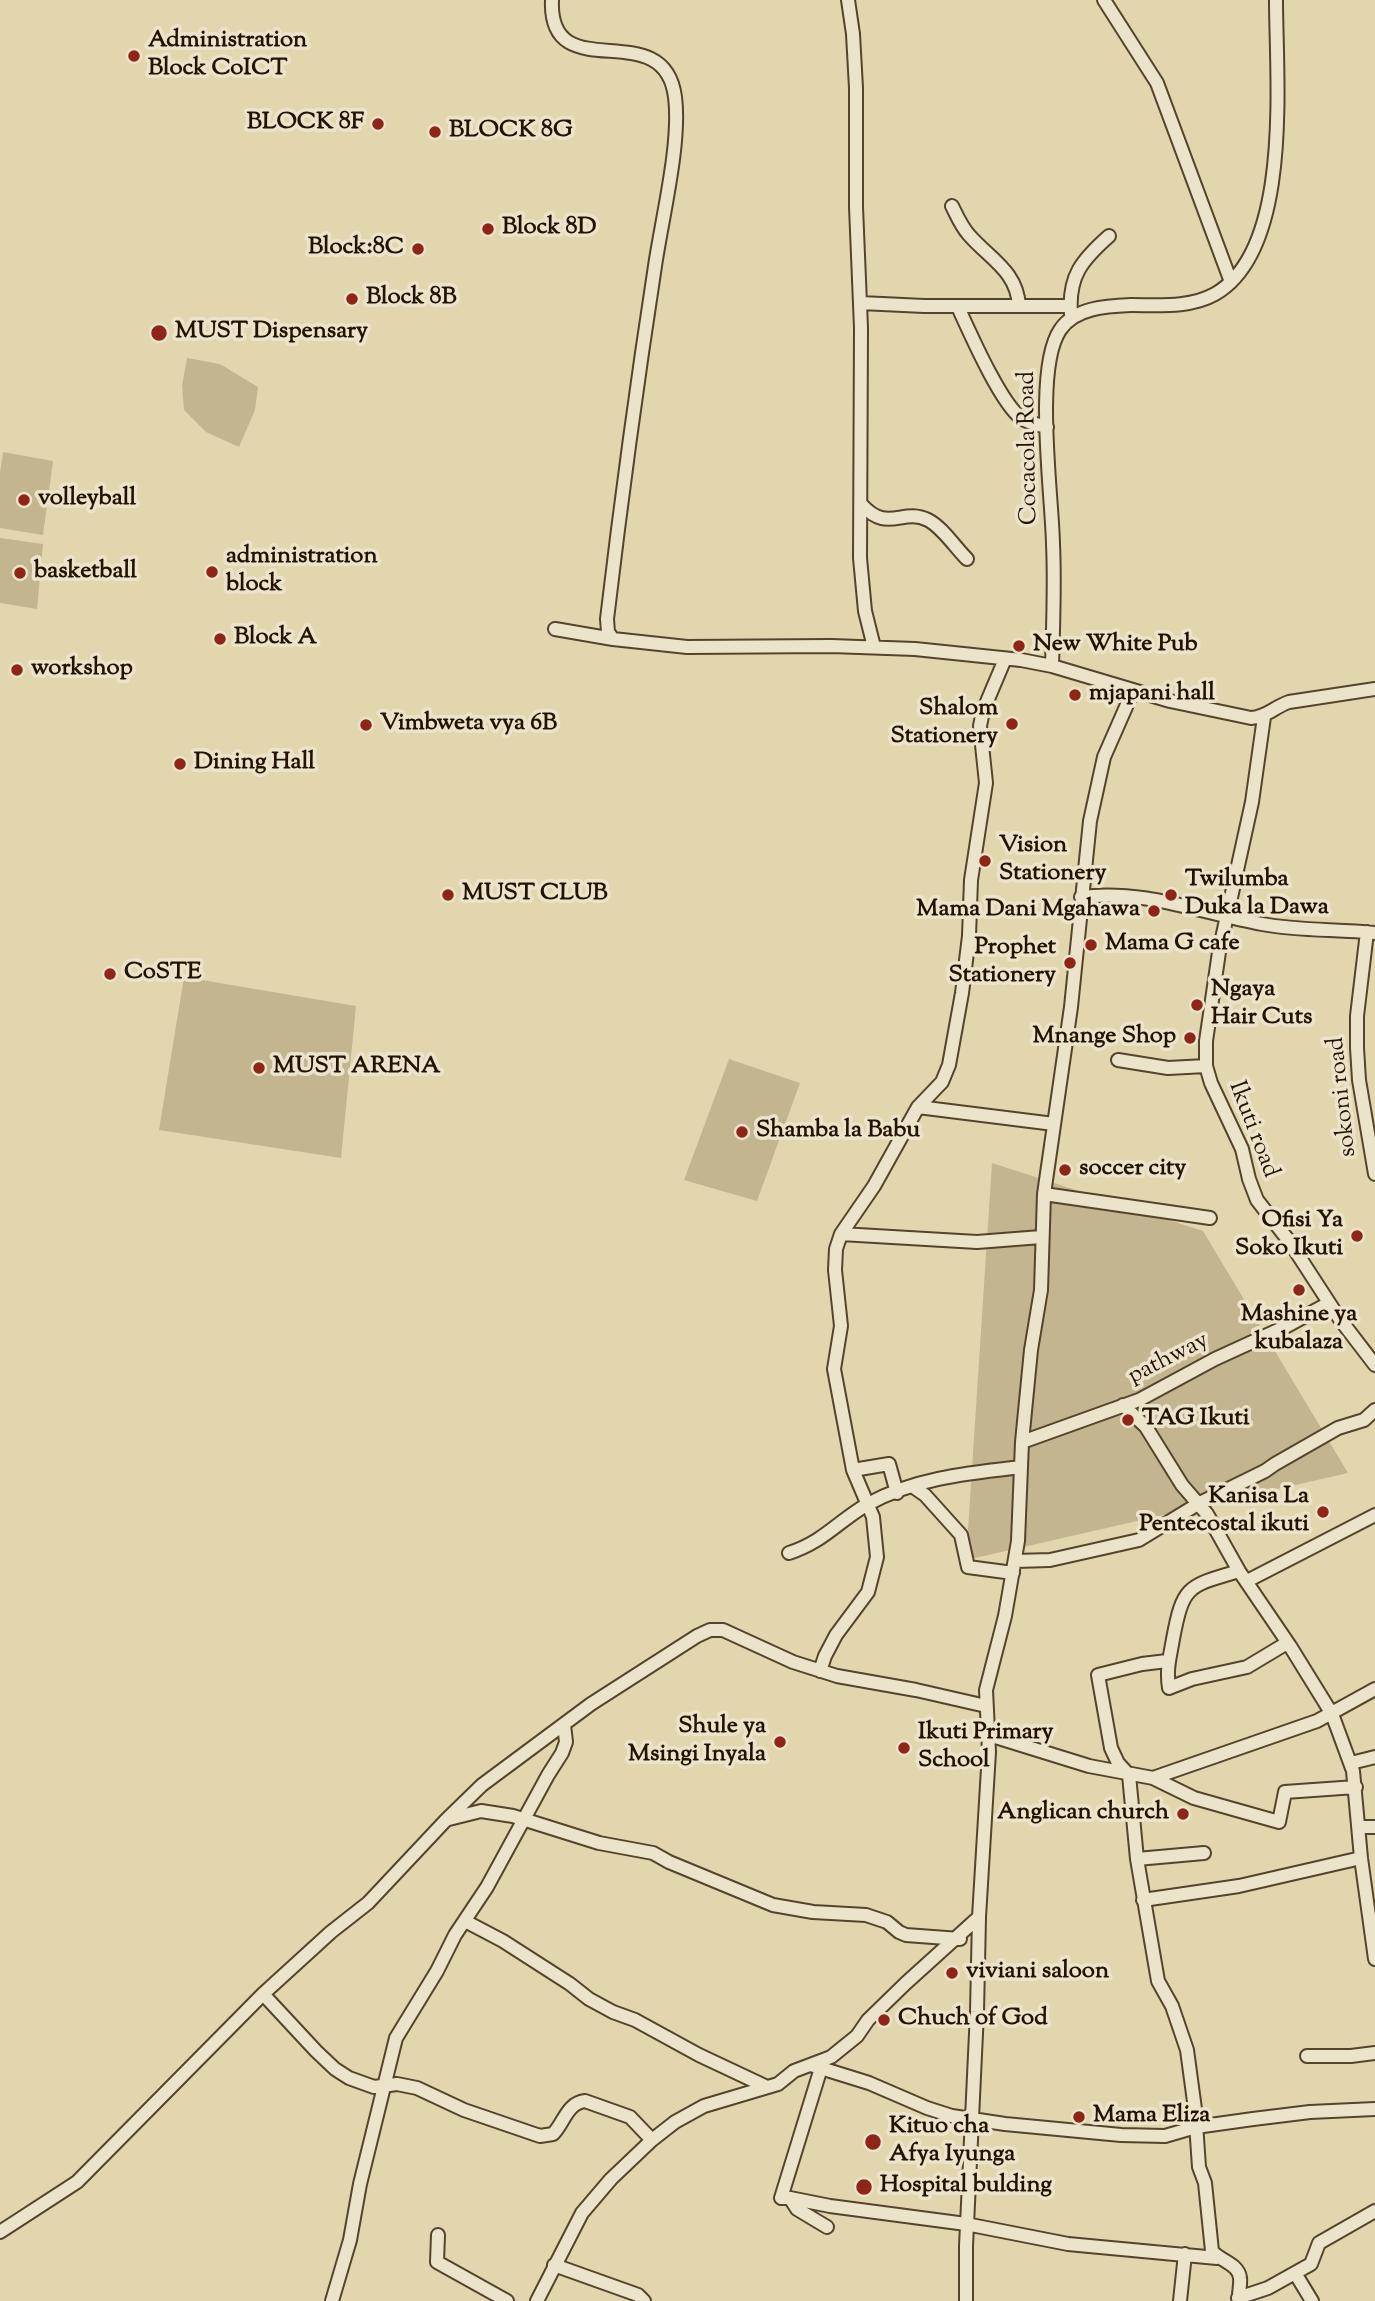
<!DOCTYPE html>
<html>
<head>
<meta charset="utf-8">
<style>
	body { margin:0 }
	canvas { display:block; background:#e2d6ae }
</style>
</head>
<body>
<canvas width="1375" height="2301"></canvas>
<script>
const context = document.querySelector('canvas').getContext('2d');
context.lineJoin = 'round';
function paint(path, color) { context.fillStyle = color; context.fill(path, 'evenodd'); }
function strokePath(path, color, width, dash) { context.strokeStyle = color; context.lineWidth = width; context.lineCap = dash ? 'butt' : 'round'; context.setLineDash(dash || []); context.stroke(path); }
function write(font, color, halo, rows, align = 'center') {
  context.font = font + ' "Sorts Mill Goudy",serif'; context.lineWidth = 7; context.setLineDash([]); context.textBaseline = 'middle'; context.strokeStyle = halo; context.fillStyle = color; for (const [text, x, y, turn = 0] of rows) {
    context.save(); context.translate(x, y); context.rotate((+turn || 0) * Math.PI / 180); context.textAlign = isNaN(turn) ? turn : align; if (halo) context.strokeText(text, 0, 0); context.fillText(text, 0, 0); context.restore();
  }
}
paint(new Path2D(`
	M187 358 220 364 258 387 255 410 239 447 206 432 184 410 182 386Z
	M3 452 53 461 43 535 0 528V473Z
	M0 538 43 544 37 609 0 603Z
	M184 977 356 1006 341 1158 159 1130Z
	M729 1059 800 1083 757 1201 684 1180Z
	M992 1163 1203 1231 1348 1473 966 1560Z`), '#c2b590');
const minor = new Path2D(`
	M552 0C548 91 664 12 675 97 681 143 662 218 655 266 637 383 621 501 607 619L608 632 613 639 687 647 831 646 915 649 1021 660 1052 666 1170 701 1251 718C1267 717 1274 707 1289 702L1375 689
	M848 0 853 34 856 88V207L861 328 860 558 865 611 874 647
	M1104 0 1157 83 1231 282
	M952 206C957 216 961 226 969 235 990 259 1017 271 1019 306
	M861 303 924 306H1070
	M958 307C970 333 1000 402 1021 418 1028 423 1039 425 1047 427
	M1071 314C1068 276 1082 260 1109 236
	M861 504C888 534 902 507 928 520 942 527 955 547 967 559
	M555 629 613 639
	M1052 666C1053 626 1055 585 1053 544 1052 494 1034 369 1060 330 1075 307 1108 306 1132 305 1159 305 1190 308 1215 294 1293 249 1276 78 1276 0
	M1264 717 1252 802 1219 952 1206 1041V1066L1211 1083 1242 1149 1249 1179 1257 1200 1289 1241 1339 1318 1375 1365
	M1081 897C1145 889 1201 913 1262 924 1299 931 1337 929 1375 933
	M1367 932 1357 1016V1048L1359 1080 1375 1174
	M1118 1060 1168 1068 1206 1066
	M918 1107 1054 1124
	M1044 1194 1210 1218
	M841 1234 977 1242 1041 1237
	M1123 1405 1146 1427 1182 1485 1207 1514 1239 1571 1290 1646 1332 1714 1353 1771 1361 1858 1375 1959
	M1022 1442 1139 1400 1215 1359 1287 1326 1329 1303
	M853 1470 889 1464 897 1493
	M912 1486 925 1495 961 1535 968 1567 1013 1573
	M789 1553C825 1541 838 1521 868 1504 915 1478 969 1473 1021 1467
	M1015 1561 1050 1560 1139 1540 1198 1504 1265 1471 1275 1464 1338 1428 1364 1420 1375 1410
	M1239 1571C1188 1586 1183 1585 1173 1639 1170 1657 1166 1669 1169 1688L1192 1679 1247 1667 1287 1643
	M1247 1581 1375 1515
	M1167 1661 1142 1664 1098 1675 1111 1748 1118 1763 1129 1775 1137 1859 1158 1981 1172 2006 1187 2050 1195 2109 1199 2167 1205 2183 1212 2251C1220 2261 1239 2264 1240 2278 1241 2285 1238 2294 1239 2301
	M820 1671 825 1656 836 1635 868 1592 877 1557 873 1517 853 1470 834 1369 841 1326 835 1270 836 1249 841 1234 874 1186 918 1107 942 1082 949 1065 962 993 969 936 971 880 986 783 980 726 983 711 1005 659
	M989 1735 1089 1766 1153 1778 1317 1721 1375 1689
	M1351 1763 1375 1757
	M1153 1778 1194 1798 1279 1822 1285 1792 1356 1787
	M449 1819 481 1811 513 1816 599 1843 653 1853 669 1862 773 1905 813 1912 866 1915 887 1922 899 1932 906 1935 960 1939
	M1359 1827H1375
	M1137 1859 1204 1853
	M1143 1900 1239 1886 1361 1858
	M465 1921 503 1941 570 1984 589 1999 613 2012 635 2020 699 2055 767 2087
	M263 1994 316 2051 335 2069 349 2078 374 2087 397 2084 417 2088 464 2110 540 2136 553 2134C564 2123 567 2103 585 2101L630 2117 652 2140
	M1307 2056H1351L1375 2053
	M811 2065 869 2083 927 2108 952 2116 1005 2124 1121 2135 1165 2136 1196 2127 1253 2119 1310 2112 1375 2109
	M821 2068 781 2198H790L797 2209 827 2227
	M790 2198 830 2206 966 2224 1068 2244 1217 2258
	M0 2232 77 2182 263 1994 331 1932 368 1903 446 1820 482 1785 591 1704 697 1636 710 1630H723L793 1662 837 1676 916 1690 986 1706
	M438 2235 437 2262 507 2301
	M554 2265 638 2295 644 2301
	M1295 2273 1312 2301
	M1238 2298 1268 2288 1311 2264 1319 2243 1375 2211
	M332 2301 350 2240 360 2184 396 2038 437 1971 455 1935 487 1887 548 1775 562 1753 566 1742 564 1725
	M537 2301 582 2213 611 2179 652 2140 675 2122 704 2106 778 2084 794 2071 831 2057 857 2036 868 2020 906 1983 979 1917
	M966 2301V2246L977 2012 979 1917 989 1752 986 1690 1005 1616 1018 1541 1022 1442 1031 1350 1041 1290 1044 1194 1071 1007 1090 821 1104 757 1133 691
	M1180 2301 1185 2254`);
strokePath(minor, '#54442c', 16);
strokePath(minor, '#ece4ca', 12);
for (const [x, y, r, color] of [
	[134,56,7,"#8f2418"],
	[378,124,7,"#8f2418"],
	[435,132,7,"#8f2418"],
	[488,229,7,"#8f2418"],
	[418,249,7,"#8f2418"],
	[352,299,7,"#8f2418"],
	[159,333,9,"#8f2418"],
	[24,500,7,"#8f2418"],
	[212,572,7,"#8f2418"],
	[20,573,7,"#8f2418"],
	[220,639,7,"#8f2418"],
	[1019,646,7,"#8f2418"],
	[17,670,7,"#8f2418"],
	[1075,695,7,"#8f2418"],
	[1012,724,7,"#8f2418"],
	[366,725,7,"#8f2418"],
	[180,764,7,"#8f2418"],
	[985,861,7,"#8f2418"],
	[448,895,7,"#8f2418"],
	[1171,895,7,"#8f2418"],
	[1154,911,7,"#8f2418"],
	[1091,945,7,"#8f2418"],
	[1070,963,7,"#8f2418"],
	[110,974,7,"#8f2418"],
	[1197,1005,7,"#8f2418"],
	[1190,1038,7,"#8f2418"],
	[259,1068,7,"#8f2418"],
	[742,1132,7,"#8f2418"],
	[1065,1170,7,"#8f2418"],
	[1357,1236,7,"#8f2418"],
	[1299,1290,7,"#8f2418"],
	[1128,1420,7,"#8f2418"],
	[1323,1512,7,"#8f2418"],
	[780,1742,7,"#8f2418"],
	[904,1748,7,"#8f2418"],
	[1183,1814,7,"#8f2418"],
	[952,1973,7,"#8f2418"],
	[884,2020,7,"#8f2418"],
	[1079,2117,7,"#8f2418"],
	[873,2142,9,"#8f2418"],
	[864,2187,9,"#8f2418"]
]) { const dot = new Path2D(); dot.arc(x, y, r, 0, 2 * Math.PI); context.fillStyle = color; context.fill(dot); strokePath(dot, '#ece4ca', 2.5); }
write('bold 24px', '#241300', '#ece4ca', [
	["Administration",148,42],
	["Block CoICT",148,70],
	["BLOCK 8F",364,124,"right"],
	["BLOCK 8G",449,132],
	["Block 8D",502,229],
	["Block:8C",404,249,"right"],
	["Block 8B",366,299],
	["MUST Dispensary",175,333],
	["volleyball",38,500],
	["administration",226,558],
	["block",226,586],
	["basketball",34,573],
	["Block A",234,639],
	["New White Pub",1033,646],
	["workshop",31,670],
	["mjapani hall",1089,695],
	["Shalom",998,710,"right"],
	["Stationery",998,738,"right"],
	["Vimbweta vya 6B",380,725],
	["Dining Hall",194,764],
	["Vision",999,847],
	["Stationery",999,875],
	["Twilumba",1185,881],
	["Duka la Dawa",1185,909],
	["MUST CLUB",462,895],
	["Mama Dani Mgahawa",1140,911,"right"],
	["Mama G cafe",1105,945],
	["Prophet",1056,949,"right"],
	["Stationery",1056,977,"right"],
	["CoSTE",124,974],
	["Ngaya",1211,991],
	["Hair Cuts",1211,1019],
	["Mnange Shop",1176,1038,"right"],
	["MUST ARENA",273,1068],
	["Shamba la Babu",756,1132],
	["soccer city",1079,1170],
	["Ofisi Ya",1343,1222,"right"],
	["Soko Ikuti",1343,1250,"right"],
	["Mashine ya",1299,1316,"center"],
	["kubalaza",1299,1344,"center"],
	["TAG Ikuti",1142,1420],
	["Kanisa La",1309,1498,"right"],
	["Pentecostal ikuti",1309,1526,"right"],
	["Shule ya",766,1728,"right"],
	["Msingi Inyala",766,1756,"right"],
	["Ikuti Primary",918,1734],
	["School",918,1762],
	["Anglican church",1169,1814,"right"],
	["viviani saloon",966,1973],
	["Chuch of God",898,2020],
	["Mama Eliza",1093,2117],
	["Kituo cha",889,2128],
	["Afya Iyunga",889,2156],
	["Hospital bulding",880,2187]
], 'left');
write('24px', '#241300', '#ece4ca', [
	["Cocacola Road",1030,448,-91],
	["sokoni road",1344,1097,-96],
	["Ikuti road",1252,1130,69],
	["pathway",1169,1360,-27]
]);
</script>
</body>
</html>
